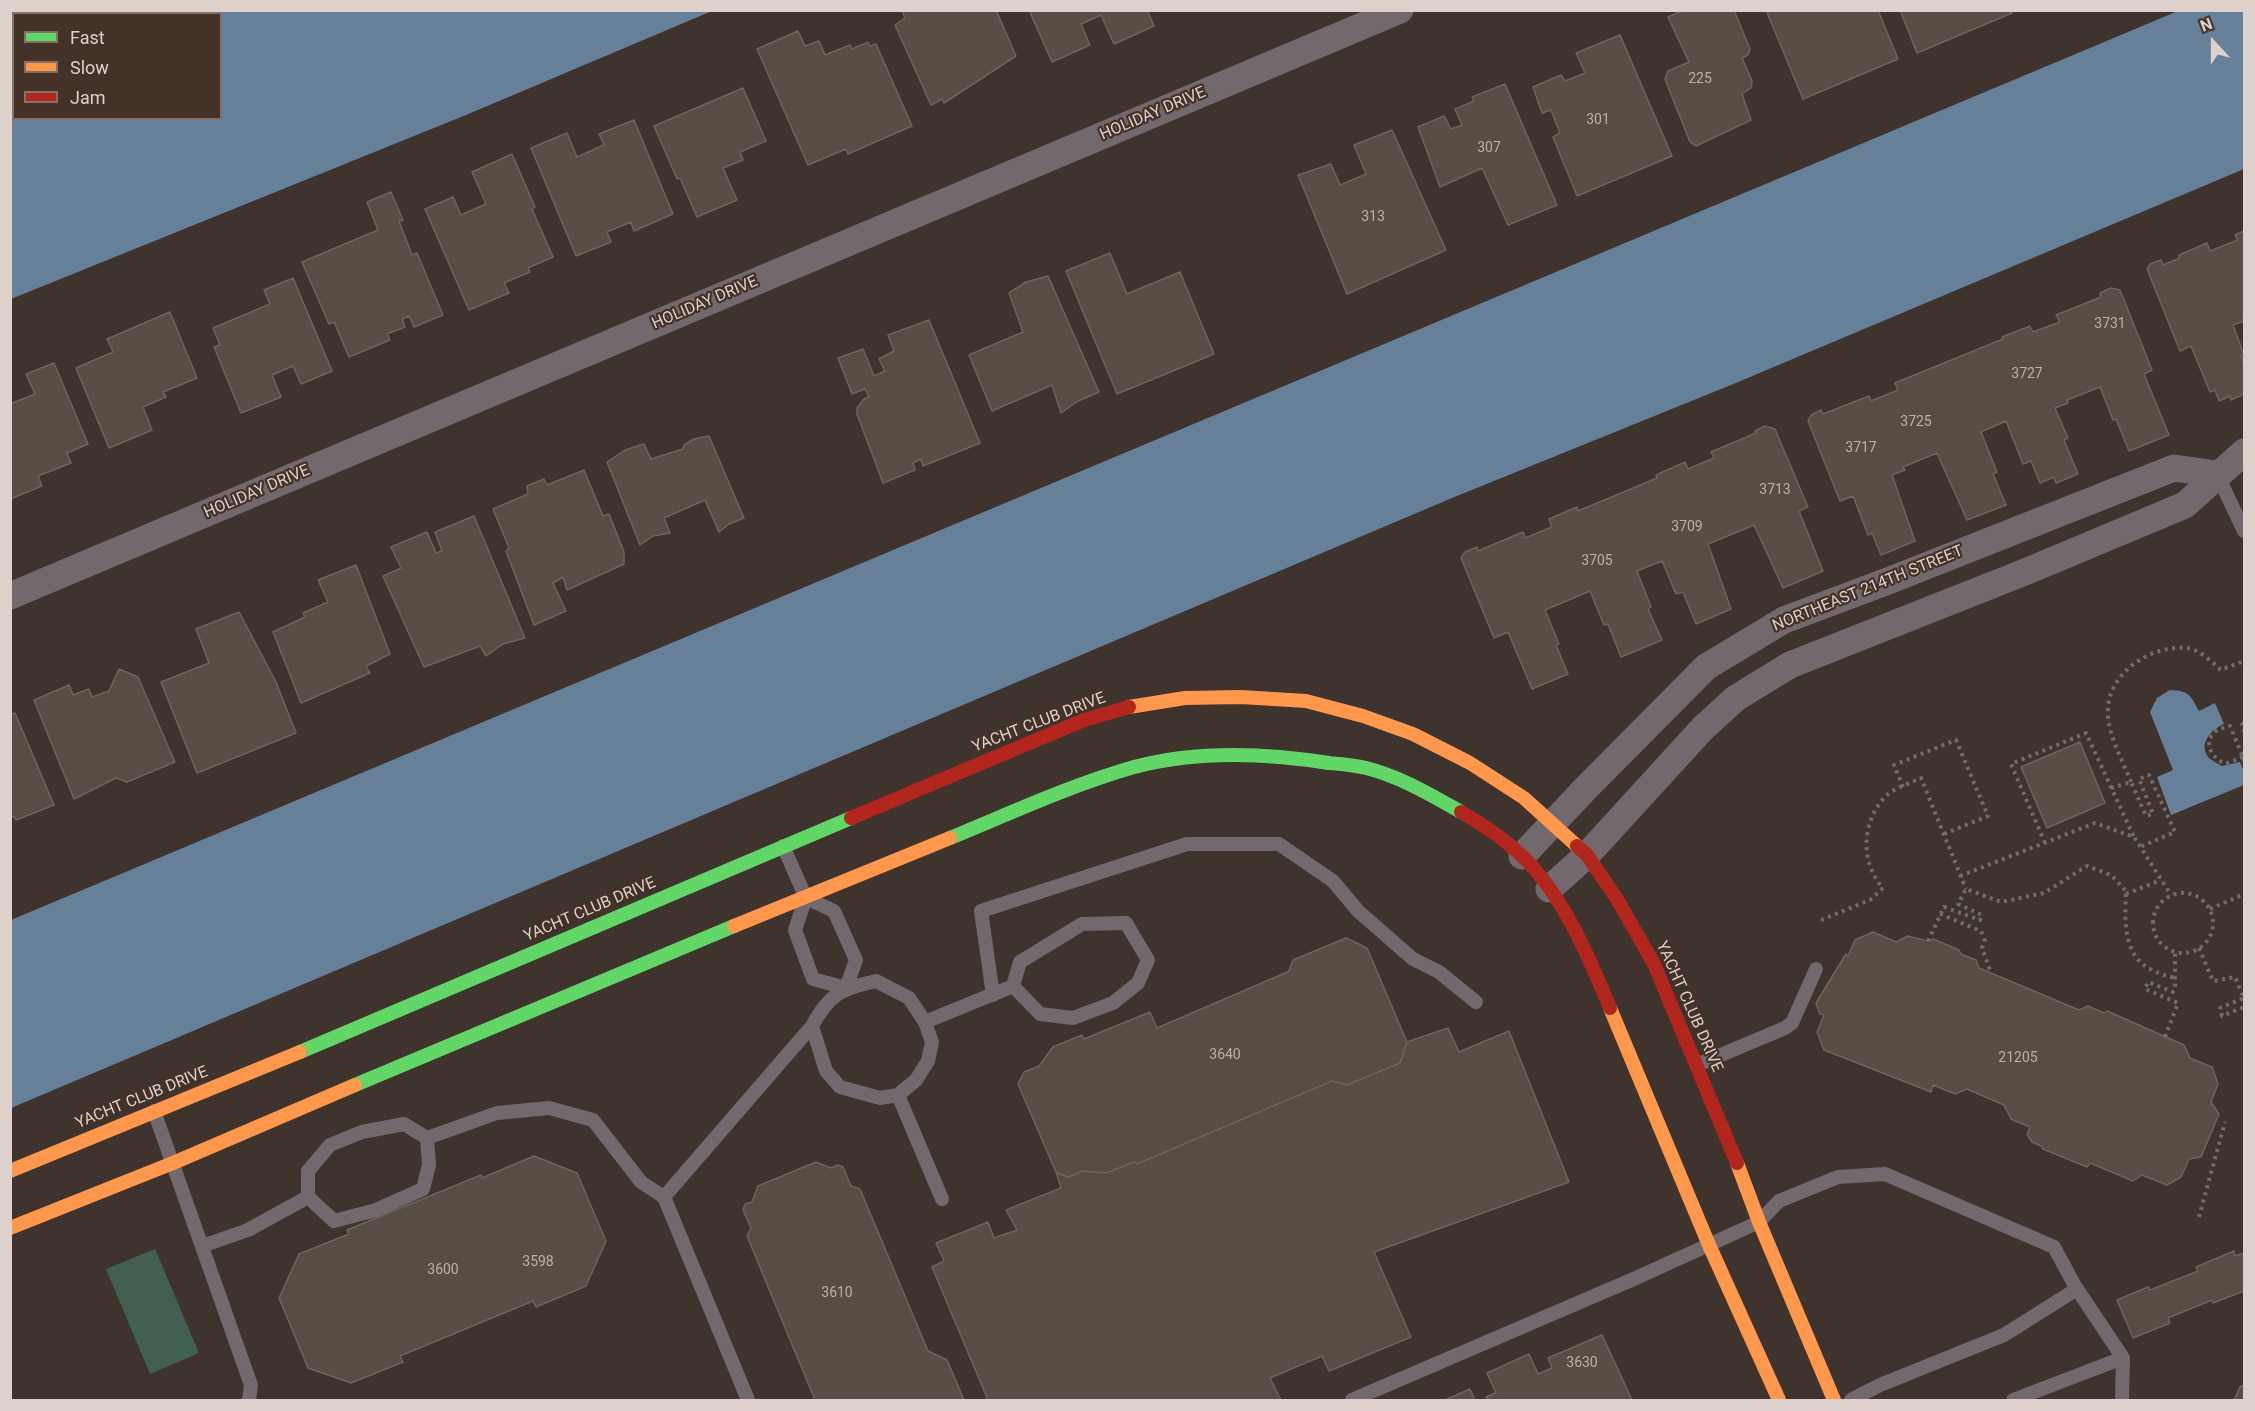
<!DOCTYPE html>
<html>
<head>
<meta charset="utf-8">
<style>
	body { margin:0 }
	#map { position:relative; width:2255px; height:1411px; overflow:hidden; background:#3e332d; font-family:Roboto,sans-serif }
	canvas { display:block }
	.frame { position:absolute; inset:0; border:12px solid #ded1cb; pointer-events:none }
	.legend { position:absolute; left:12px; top:12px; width:210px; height:108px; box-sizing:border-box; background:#443127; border:2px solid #827169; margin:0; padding:8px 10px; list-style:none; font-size:18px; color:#ded1cb }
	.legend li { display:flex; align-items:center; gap:12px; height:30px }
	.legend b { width:30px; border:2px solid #827169 }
	.north { position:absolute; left:2183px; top:12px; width:60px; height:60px; -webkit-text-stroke:4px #443127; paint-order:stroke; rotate:339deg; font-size:16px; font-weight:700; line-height:24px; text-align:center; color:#ded1cb }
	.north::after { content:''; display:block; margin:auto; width:21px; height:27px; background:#ded1cb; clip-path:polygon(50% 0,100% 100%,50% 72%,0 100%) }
</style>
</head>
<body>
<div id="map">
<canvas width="2255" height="1411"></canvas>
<div class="frame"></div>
<ul class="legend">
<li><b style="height:8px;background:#63d668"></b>Fast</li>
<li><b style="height:8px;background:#ff974d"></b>Slow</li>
<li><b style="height:8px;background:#b3261e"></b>Jam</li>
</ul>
<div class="north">N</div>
</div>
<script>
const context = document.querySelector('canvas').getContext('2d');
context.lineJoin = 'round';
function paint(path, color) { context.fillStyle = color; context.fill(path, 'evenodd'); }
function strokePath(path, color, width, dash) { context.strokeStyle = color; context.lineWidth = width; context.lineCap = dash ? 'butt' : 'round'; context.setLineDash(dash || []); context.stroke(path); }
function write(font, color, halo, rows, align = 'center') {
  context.font = font + ' Roboto,sans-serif'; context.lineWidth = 4.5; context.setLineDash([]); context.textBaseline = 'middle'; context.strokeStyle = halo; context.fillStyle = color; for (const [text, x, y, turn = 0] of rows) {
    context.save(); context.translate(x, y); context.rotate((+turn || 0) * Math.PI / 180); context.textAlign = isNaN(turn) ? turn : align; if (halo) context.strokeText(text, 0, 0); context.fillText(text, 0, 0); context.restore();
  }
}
paint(new Path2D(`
	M155 1249 199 1353 150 1374 106 1269Z`), '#426051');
paint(new Path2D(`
	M206 10H712V11L466 115 11 299V92L13 91 14 118H220V14L199 13Z
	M2178 11H2244V169L1731 385 1452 498 11 1108V920Z
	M2170 690C2189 691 2190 694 2199 711L2215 703 2224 724C2212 729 2197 744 2209 758 2213 761 2218 764 2222 766L2240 762 2244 772V785L2171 815 2157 777 2173 770 2150 712 2157 698Z`), '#658098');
const building = new Path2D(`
	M902 10H996L1016 56 944 103 942 99 931 105 895 25 905 18Z
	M1029 10H1147L1154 26 1114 44 1101 15 1081 24 1090 45 1052 62Z
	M1684 10H1734L1750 49 1748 55 1742 58 1752 81 1751 88 1742 94 1751 120 1696 146 1690 142 1665 79 1668 71 1689 62 1668 17Z
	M1766 10H1878L1898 59 1803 99Z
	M1900 10H2011L2012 13 1917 53Z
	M798 31 805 46 819 41 825 55 850 45 852 49 868 42 870 46 876 44 912 126 848 154 846 149 808 165 757 49Z
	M1620 35 1672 156 1577 196 1553 137 1560 133 1551 110 1542 113 1533 87 1561 75 1565 81 1585 73 1576 53Z
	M1505 84 1557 205 1508 225 1482 168 1440 187 1418 127 1444 116 1451 129 1462 125 1455 109 1474 101 1472 97Z
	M743 88 766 141 740 152 743 160 723 168 737 200 697 217 680 178 677 179 654 126Z
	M634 120 673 214 634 231 631 222 607 232 611 242 576 256 531 148 567 133 577 157 604 145 599 134Z
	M1392 130 1446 250 1347 294 1298 175 1331 164 1340 185 1366 174 1354 145Z
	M512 154 535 207 532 209 553 257 528 268 530 272 504 283 509 293 469 310 425 209 453 197 461 215 486 204 472 172Z
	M391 192 403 220 399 221 412 255 417 253 443 315 414 327 409 316 402 319 405 327 387 334 390 340 349 357 334 322 329 324 302 262 378 230 367 202Z
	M2244 231V315L2243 316 2244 321 2233 325 2244 355 2241 356 2244 364V394L2231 400 2230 396 2219 401 2215 390 2210 392 2191 346 2180 351 2147 269 2150 264 2161 260 2163 265 2180 258 2179 255 2207 243 2210 251 2238 240 2235 235Z
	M1110 253 1127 294 1180 272 1214 354 1117 394 1066 271Z
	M1048 276 1099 392 1078 401 1061 413 1052 385 992 411 969 355 1023 332 1009 293 1026 282Z
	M293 278 332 371 301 384 293 366 272 375 281 397 241 413 214 347 220 345 213 328 270 304 264 290Z
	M2111 288 2120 290 2152 370 2144 374 2169 435 2129 451 2116 419 2113 420 2100 387 2067 400 2068 403 2055 408 2068 438 2064 440 2078 474 2056 483 2054 477 2040 483 2031 461 2023 464 2006 421 1981 432 1997 472 1993 474 2006 505 1967 520 1937 453 1903 467 1905 470 1892 475 1915 541 1881 555 1872 533 1868 535 1853 496 1840 501 1808 421 1811 415 1821 410 1823 414 1869 396 1871 401 1898 390 1895 383 2003 339 2002 337 2030 326 2033 332 2060 322 2056 315 2101 297 2100 293Z
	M170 312 197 378 163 392 166 397 143 407 152 430 109 448 76 368 113 352 107 339Z
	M929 320 980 443 923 466 921 459 913 463 915 470 883 483 857 414V408L864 399 869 397 865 389 852 394 838 358 863 349 874 376 885 371 879 359 894 351 888 335Z
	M54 363 88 444 67 453 71 463 38 476 42 486 10 499V404L35 394 26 374Z
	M1765 426 1775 429 1808 507 1799 511 1823 571 1783 588 1754 525 1708 544 1731 609 1696 624 1683 592 1676 594 1662 561 1637 571 1651 607 1648 609 1662 640 1621 657 1608 624 1604 625 1590 591 1545 610 1559 644 1556 645 1568 674 1532 689 1508 632 1494 638 1461 558 1465 552 1477 547 1478 551 1523 532 1525 538 1552 527 1549 519 1577 507 1578 511 1657 478 1656 475 1685 462 1688 469 1714 458 1711 452 1756 433 1755 431Z
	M709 436 744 518 729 524 719 532 705 500 664 518 670 533 653 536 640 545 607 462 625 450 644 444 651 459 683 449 684 445 694 439Z
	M584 470 603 516 609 514 624 552V564L567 590 563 577 553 583 566 611 534 625 506 551 509 548 493 509 528 494 527 486 544 479 547 485Z
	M474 516 525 638 503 644 486 656 480 646 424 667 383 576 401 568 391 547 427 532 436 553 442 551 435 532Z
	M356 565 390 654 366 666 370 673 301 703 273 632 305 617 303 613 328 602 318 580Z
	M239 612 276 682 296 733 197 773 161 682 209 663 196 629Z
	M119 669 138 677 175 762 127 782 116 778 74 799 34 700 69 685 73 695 89 689 92 697 109 691Z
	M15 713 54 805 16 820 14 816 10 818V715Z
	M2080 742 2105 803 2047 828 2021 767Z
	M1873 932 1896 942 1908 936 1928 941 1933 939 1959 950 1961 954 1976 960 1979 968 2079 1010 2088 1006 2104 1013 2107 1011 2184 1045 2190 1058 2212 1067 2218 1084 2211 1102 2219 1114 2201 1157 2189 1159 2181 1177 2167 1185 2142 1175 2133 1181 2090 1163 2087 1167 2043 1149 2041 1146 2032 1142 2027 1134 2030 1127 2011 1119 2004 1105 1967 1089 1955 1094 1933 1085 1931 1092 1824 1050 1817 1032 1824 1015 1820 1014 1816 1003 1846 954 1848 956 1855 940Z
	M1346 938 1367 948 1407 1042 1400 1063 1347 1085 1332 1081 1137 1164 1134 1162 1107 1173 1083 1171 1068 1177 1056 1172 1018 1084 1024 1072 1039 1066 1053 1047 1082 1035 1084 1039 1150 1012 1157 1028 1285 973 1289 971 1293 960Z
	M1448 1028 1459 1052 1509 1031 1569 1182 1374 1252 1411 1337 1329 1371 1322 1356 1270 1378 1281 1400H988L932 1267 944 1261 936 1243 988 1222 994 1238 1017 1230 1006 1210 1061 1188 1056 1172 1068 1177 1083 1171 1107 1173 1134 1162 1137 1164 1332 1081 1347 1085 1400 1063 1407 1042Z
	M534 1156 577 1173 606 1241 586 1286 536 1307 533 1301 400 1356 403 1362 351 1383 308 1368 279 1298 299 1254 349 1234 347 1230 481 1175 482 1178Z
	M816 1162 831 1168 838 1165 843 1167 851 1186 860 1189 928 1351 947 1360 964 1400H815L747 1236 751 1228 743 1210 745 1204 752 1202 758 1186Z
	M2234 1251 2235 1256 2244 1253V1291L2213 1303 2212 1300 2168 1318 2170 1323 2133 1338 2117 1300 2148 1287 2150 1290 2198 1271 2196 1267Z
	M1602 1335 1632 1400H1488L1486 1397 1496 1393 1487 1373 1529 1354 1538 1374 1552 1368 1548 1358Z
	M2244 1385V1400H2234L2240 1387Z
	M1470 1389 1475 1400H1445Z`);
paint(building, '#574d45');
strokePath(building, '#6d645e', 1.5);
strokePath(new Path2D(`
	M2244 723 2242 725 2244 731
	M2243 757 2225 764C2213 757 2209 752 2209 739L2217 730 2230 726 2243 757 2244 761
	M2131 782C2122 759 2106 732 2108 707 2111 671 2152 645 2186 648 2199 649 2211 661 2221 670L2244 661
	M1903 787 1894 765 1956 740 1988 816 1944 834
	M2111 788 2131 782 2146 816 2153 814 2139 779 2149 775 2175 832 2140 847
	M2045 843 2011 764 2086 733 2134 837
	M1960 876 2095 823 2134 837 2171 895
	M2153 923a30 30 0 1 1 60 0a30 30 0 1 1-60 0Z
	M2126 894 2161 880
	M2210 909 2244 894
	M1940 914 1981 931 1985 941 1982 948 1991 973
	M1821 920 1870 900 1883 888C1859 862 1862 819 1887 795 1896 787 1911 783 1921 778L1966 889
	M1928 941 1944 907 1980 920 1982 915 1958 904 1966 889 2001 902 2044 893 2087 866 2111 875 2126 891C2125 919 2122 956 2152 970 2159 974 2167 976 2175 978
	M2199 948 2213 981 2235 977 2244 998 2220 1008 2222 1016 2244 1007
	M2165 1037 2178 1003 2145 989 2148 982 2173 992 2175 988V952
	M2199 1217 2225 1122`), '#746b6e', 4, [3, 4.5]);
strokePath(new Path2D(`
	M2217 474 2244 531
	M783 846 806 898 834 911 856 960 846 988
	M805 900 795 930 813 979 846 988
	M993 995 981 911 1187 844H1279L1333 881 1358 911 1413 959 1439 972 1476 1002
	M925 1022 1013 986 1040 1014 1073 1018 1113 1003 1138 983 1148 960 1126 923 1082 924 1020 962 1013 986
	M1697 1065 1785 1028 1792 1023 1816 969
	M898 1095 942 1199
	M154 1111 251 1385 249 1400
	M404 1124 427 1138 429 1165 423 1189 376 1210 334 1221 308 1197V1171L330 1145 362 1132Z
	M427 1138 497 1113 549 1108 593 1120 641 1182 664 1197
	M202 1246 248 1230 308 1197
	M748 1400 664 1197 812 1026C830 993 841 989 876 981L909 998 925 1022 932 1042 928 1061 916 1080 898 1095 880 1098 840 1087 826 1071 812 1026
	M1352 1400 1636 1278 1759 1222 1779 1201 1838 1177 1885 1174 2054 1247 2075 1286 2123 1358 2122 1400
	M1851 1400 1880 1385 2004 1335 2077 1289
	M2013 1400 2123 1358`), '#72696e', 14);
strokePath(new Path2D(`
	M10 596 1400 10
	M1522 856 1586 788 1706 667 1784 620 1888 581 2174 468 2217 474
	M1549 889 1587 855 1703 728 1736 698 1790 665 2025 572 2185 505 2244 452`), '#72696e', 27);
strokePath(new Path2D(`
	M950 838C1011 813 1071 785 1134 767 1197 750 1266 753 1329 763 1341 764 1354 765 1366 768 1399 776 1431 795 1461 812
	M300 1052 851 818
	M355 1085 734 926`), '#63d668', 14);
strokePath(new Path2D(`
	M1129 707 1185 698 1241 697 1306 701 1363 716 1413 734 1470 763 1524 798 1577 846
	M734 926 950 838
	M1610 1008 1709 1245 1779 1400
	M1737 1163 1759 1222 1834 1400
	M10 1171 300 1052
	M10 1228 173 1163 355 1085`), '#ff974d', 14);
strokePath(new Path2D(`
	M1461 812C1482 824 1504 839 1521 855 1562 893 1589 957 1610 1008
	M851 818 1084 720 1129 707
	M1577 846 1587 855 1617 899 1654 964 1737 1163`), '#b3261e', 14);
write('14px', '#bcb0aa', null, [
	["225",1700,79],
	["301",1598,120],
	["307",1489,148],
	["313",1373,217],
	["3731",2110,324],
	["3727",2027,374],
	["3725",1916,422],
	["3717",1861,448],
	["3713",1775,490],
	["3709",1687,527],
	["3705",1597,561],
	["3640",1225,1055],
	["21205",2018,1058],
	["3598",538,1262],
	["3600",443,1270],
	["3610",837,1293],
	["3630",1582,1363]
]);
write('16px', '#ded1cb', '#443127', [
	["HOLIDAY DRIVE",1153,114,-23],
	["HOLIDAY DRIVE",705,303,-23],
	["HOLIDAY DRIVE",257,492,-23],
	["NORTHEAST 214TH STREET",1868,589,-22],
	["YACHT CLUB DRIVE",1039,723,-21],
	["YACHT CLUB DRIVE",590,910,-23],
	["YACHT CLUB DRIVE",1689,1007,66],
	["YACHT CLUB DRIVE",142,1098,-22]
]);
</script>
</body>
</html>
